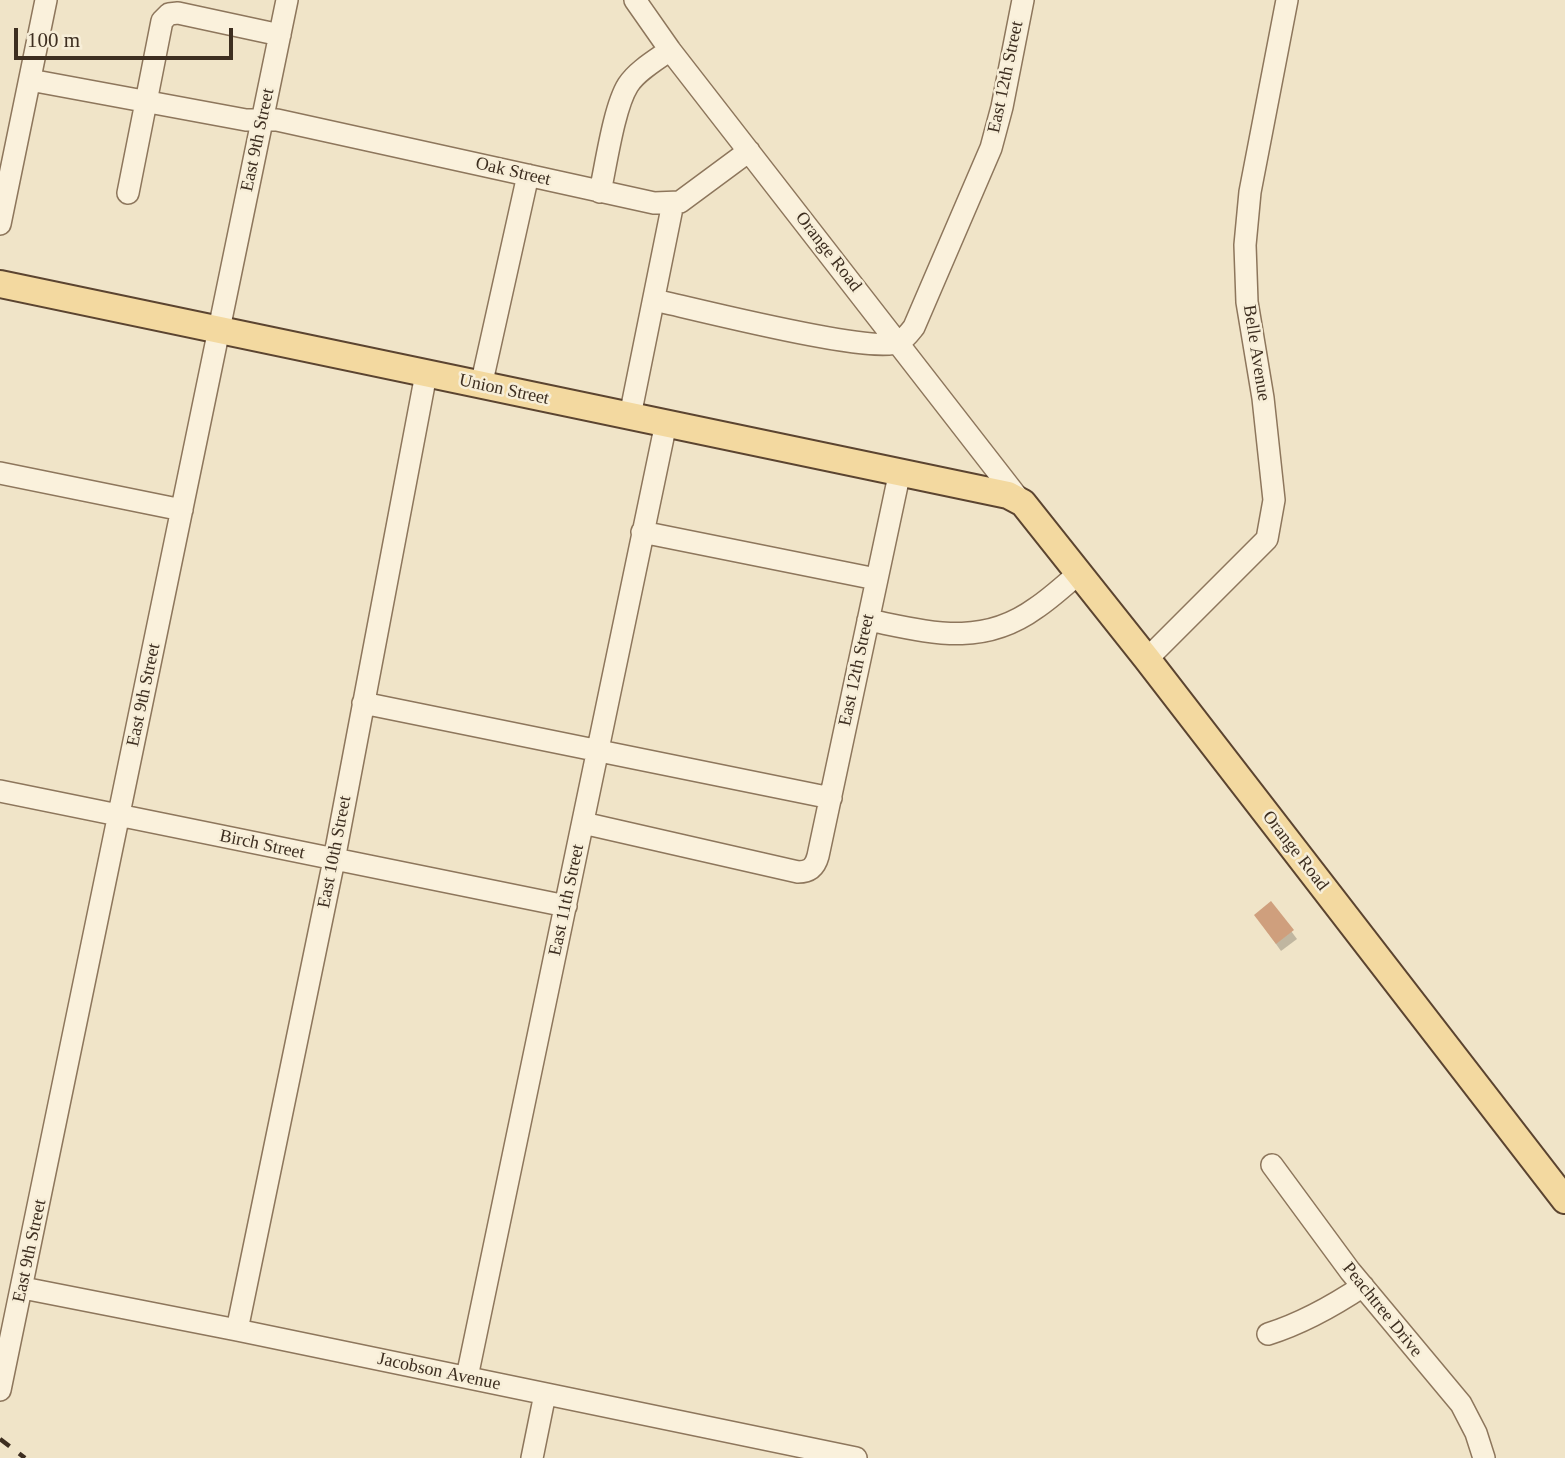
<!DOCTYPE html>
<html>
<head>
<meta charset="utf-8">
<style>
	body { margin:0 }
	#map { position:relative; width:1565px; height:1458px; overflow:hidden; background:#f0e4c8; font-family:"Times New Roman",serif }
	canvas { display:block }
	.scale { position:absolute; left:14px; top:28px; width:219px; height:32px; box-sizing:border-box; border:4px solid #3d2e20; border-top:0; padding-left:9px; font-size:21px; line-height:24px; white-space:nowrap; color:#3d2e20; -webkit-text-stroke:5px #f7eed8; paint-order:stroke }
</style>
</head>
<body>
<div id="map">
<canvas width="1565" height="1458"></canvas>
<div class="scale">100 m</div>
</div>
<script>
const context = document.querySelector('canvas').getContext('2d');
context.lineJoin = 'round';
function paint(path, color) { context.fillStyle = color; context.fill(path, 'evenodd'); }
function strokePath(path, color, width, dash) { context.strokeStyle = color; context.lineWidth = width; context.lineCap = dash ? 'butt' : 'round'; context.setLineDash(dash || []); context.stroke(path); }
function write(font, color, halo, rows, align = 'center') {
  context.font = font + ' "Times New Roman",serif'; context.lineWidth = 5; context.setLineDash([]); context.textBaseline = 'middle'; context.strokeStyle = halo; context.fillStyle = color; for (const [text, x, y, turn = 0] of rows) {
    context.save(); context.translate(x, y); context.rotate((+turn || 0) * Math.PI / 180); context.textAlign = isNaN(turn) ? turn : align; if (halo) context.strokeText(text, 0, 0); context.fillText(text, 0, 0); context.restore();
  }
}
paint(new Path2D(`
	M1271 904 1297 939 1281 951 1256 916Z`), '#0003');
paint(new Path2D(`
	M1271 901 1294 930 1276 944 1254 915Z`), '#cf9f7d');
const minor = new Path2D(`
	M635 0 670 50 1022 503
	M30 80 246 120H277L654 203 680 202 749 151
	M600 192C606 165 614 107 628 85 637 71 656 60 670 50
	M128 193 162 21 169 14 178 13 280 35
	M0 224 46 0
	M654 300C692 308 873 355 899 342 905 339 910 332 914 327L991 148 1002 107 1023 0
	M481 386 528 175
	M630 416 673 203
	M0 473 182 510
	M642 532 876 579
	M868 620C929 632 981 648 1036 608 1051 598 1065 585 1079 573
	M1147 659 1267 539 1274 500 1263 398 1247 302 1245 245 1250 192 1287 0
	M363 703 831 798
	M0 791 566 906
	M583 823 798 872C810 872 815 867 818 856L900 471
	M1272 1165 1350 1271 1461 1404 1476 1433 1484 1458
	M23 1288 237 1330 856 1458
	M237 1330 334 860 426 374
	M1268 1334C1303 1323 1333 1306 1363 1286
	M467 1377 666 423
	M0 1390 287 0
	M532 1458 545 1394`);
const major = new Path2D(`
	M0 284 1008 495 1023 503 1147 659 1565 1200`);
strokePath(minor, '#8d765c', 24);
strokePath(major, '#5b4430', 30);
strokePath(minor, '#faf1dc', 21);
strokePath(major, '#f3d9a0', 26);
strokePath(new Path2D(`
	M0 1439 25 1458`), '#3d2e20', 4.5, [12, 12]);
write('18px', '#3d2e20', '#f7eed8', [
	["East 12th Street",1006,77,-78],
	["East 9th Street",258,140,-78],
	["Oak Street",513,172,13],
	["Orange Road",828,252,52],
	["Belle Avenue",1256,353,81],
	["Union Street",504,390,12],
	["East 12th Street",857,670,-78],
	["East 9th Street",144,695,-78],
	["Birch Street",262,845,12],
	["Orange Road",1295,851,52],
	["East 10th Street",335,852,-79],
	["East 11th Street",567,900,-78],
	["East 9th Street",30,1251,-78],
	["Peachtree Drive",1382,1310,51],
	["Jacobson Avenue",439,1372,12]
]);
</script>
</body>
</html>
